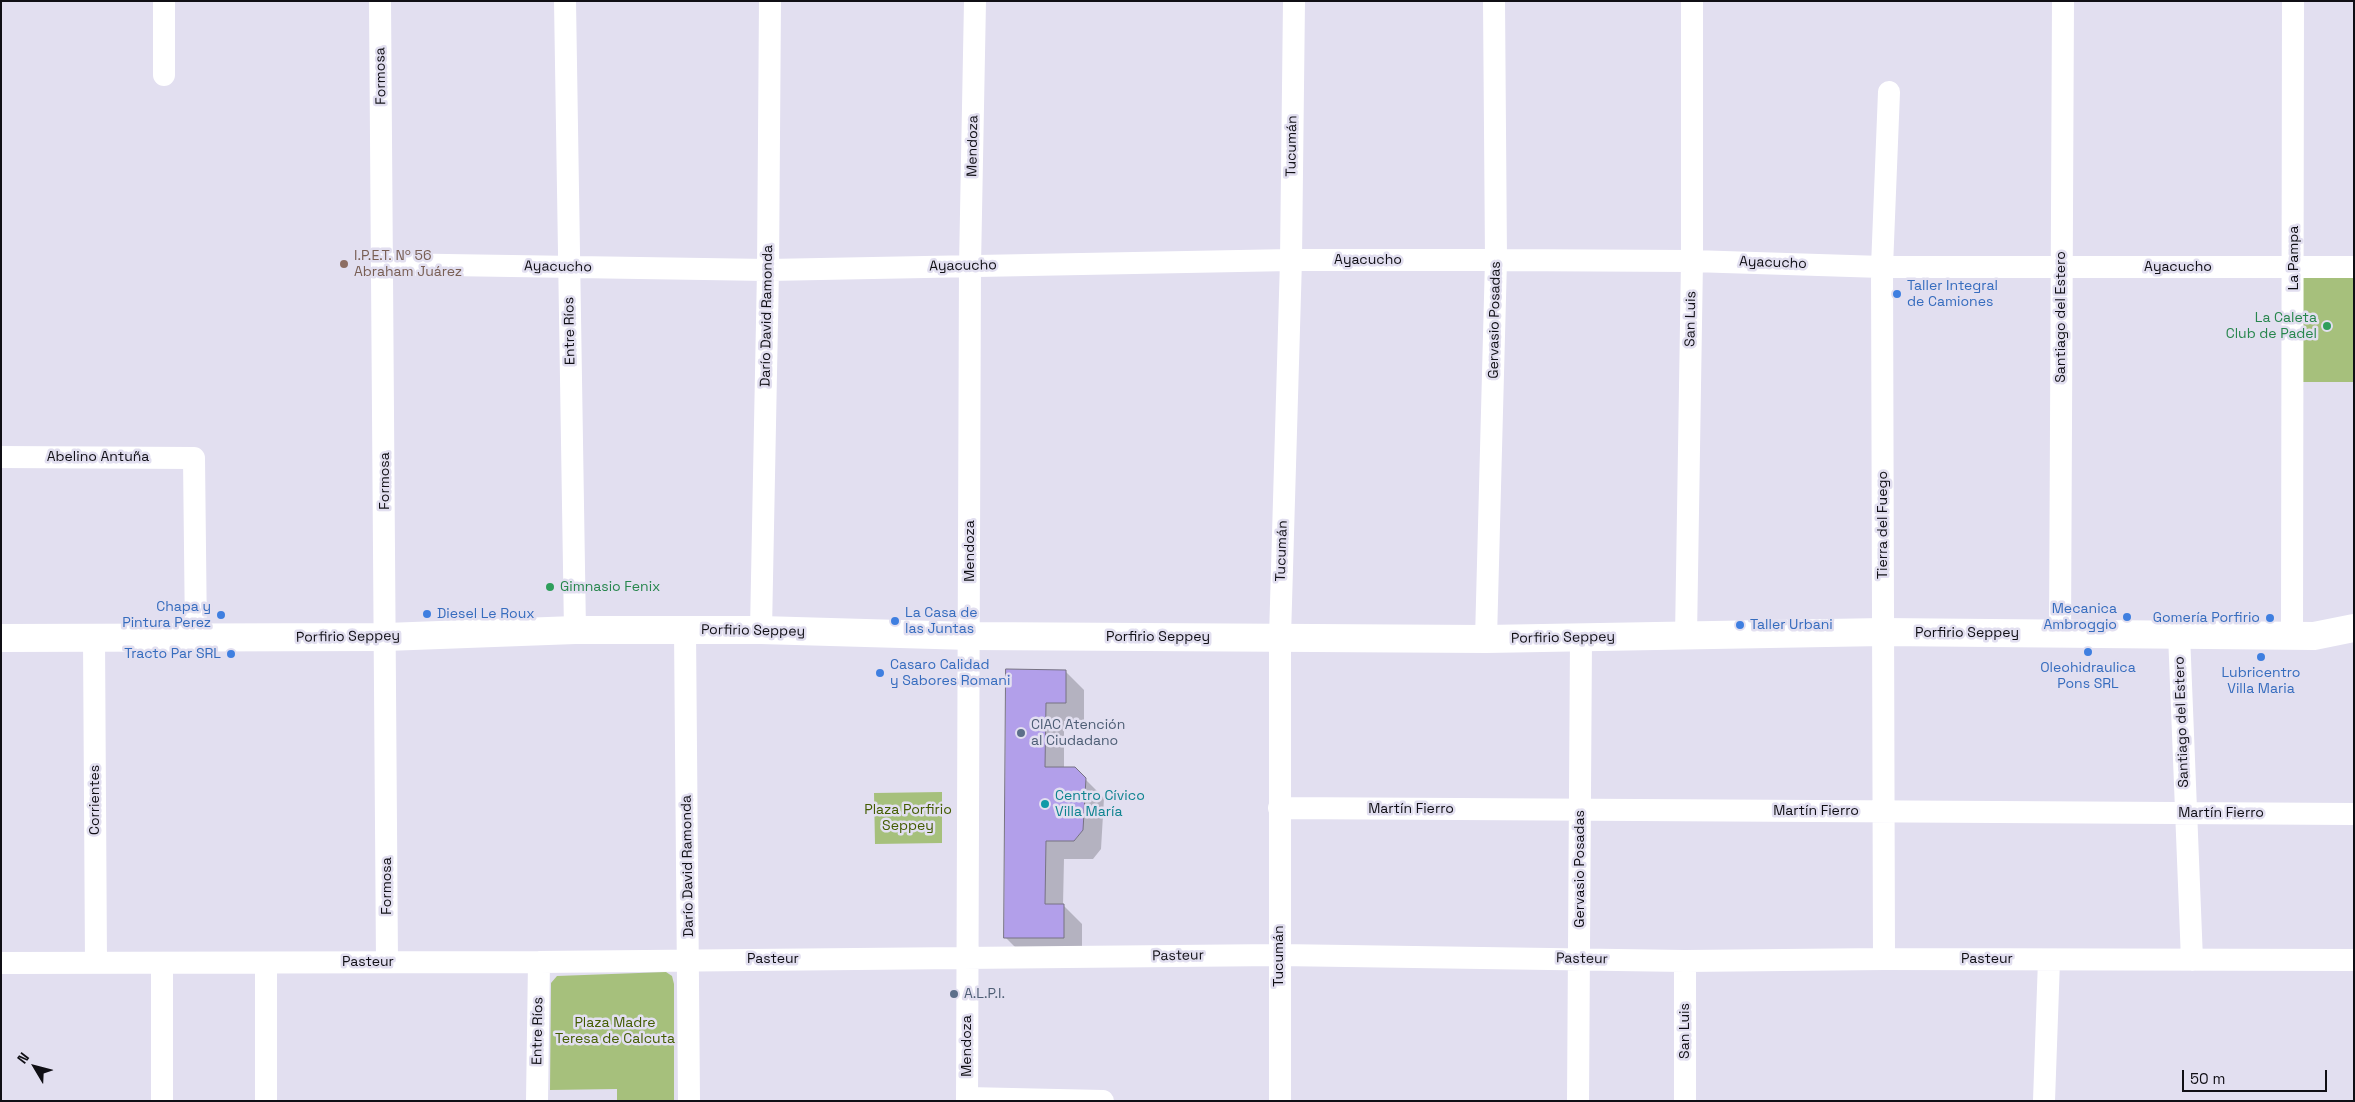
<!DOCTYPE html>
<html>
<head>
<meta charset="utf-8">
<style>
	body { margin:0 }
	#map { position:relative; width:2355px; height:1102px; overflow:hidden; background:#e2dff0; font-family:"Space Grotesk",sans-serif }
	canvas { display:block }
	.frame { position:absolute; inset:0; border:2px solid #100f15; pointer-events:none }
	.north { position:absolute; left:10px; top:1042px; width:50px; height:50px; -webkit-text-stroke:4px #e2dff0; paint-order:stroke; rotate:307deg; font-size:14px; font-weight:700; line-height:20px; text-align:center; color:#100f15 }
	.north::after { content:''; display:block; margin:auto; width:18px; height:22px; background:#100f15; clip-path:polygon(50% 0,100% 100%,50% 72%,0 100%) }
	.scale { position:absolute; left:2182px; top:1070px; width:145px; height:22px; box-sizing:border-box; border:2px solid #100f15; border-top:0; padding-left:6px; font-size:15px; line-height:18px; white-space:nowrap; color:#100f15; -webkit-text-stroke:4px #e2dff0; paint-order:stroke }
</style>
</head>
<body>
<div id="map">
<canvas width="2355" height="1102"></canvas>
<div class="frame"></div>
<div class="north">N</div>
<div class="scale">50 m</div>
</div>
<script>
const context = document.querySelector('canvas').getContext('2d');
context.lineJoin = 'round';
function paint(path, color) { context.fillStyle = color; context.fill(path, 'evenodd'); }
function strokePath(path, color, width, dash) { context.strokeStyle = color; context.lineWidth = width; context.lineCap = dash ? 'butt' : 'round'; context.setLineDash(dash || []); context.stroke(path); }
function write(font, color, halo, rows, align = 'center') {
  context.font = font + ' "Space Grotesk",sans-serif'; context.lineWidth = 5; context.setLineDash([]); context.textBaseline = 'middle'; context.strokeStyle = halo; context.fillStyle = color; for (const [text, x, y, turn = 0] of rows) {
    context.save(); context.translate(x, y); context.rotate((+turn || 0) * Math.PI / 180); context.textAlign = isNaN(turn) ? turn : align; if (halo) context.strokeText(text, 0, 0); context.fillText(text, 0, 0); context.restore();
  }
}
paint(new Path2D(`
	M2301 271H2354V382H2299Z
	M942 792V843L875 844 874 793Z
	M666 972 672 976 674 984V1101H617V1089L550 1090 551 983 557 976Z`), '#a6c07c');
paint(new Path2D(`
	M1007 671H1065L1084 690V721H1064V768H1074L1104 798 1101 849 1093 859H1064L1063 905 1082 924V956H1024L1005 937Z`), '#0003');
const building = new Path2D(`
	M1006 669 1066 670V703H1046L1045 767H1075L1086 778 1083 830 1074 841H1046L1045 904H1064V938H1004Z`);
paint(building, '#b29fea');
strokePath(building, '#767282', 1);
strokePath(new Path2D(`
	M164 1V75
	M380 1 387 962
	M565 1 575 630
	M383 264 768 270 1291 260H1496L1692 261 1882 267H2354
	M1 457 194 458 196 638
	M685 630 689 1101
	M761 630 768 270 770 1
	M2060 634 2063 1
	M2179 634 2192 960
	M2292 635 2293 1
	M1686 637 1692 261V1
	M94 638 96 963
	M1486 639 1496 260 1494 1
	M1279 808 2354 814
	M1884 959 1882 267 1889 92
	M1 963 539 962 1279 955 1685 961 1884 959 2354 960
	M266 963V1101
	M162 964V1101
	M967 1098 1103 1101
	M537 1101 539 962
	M967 1101 970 266 975 1
	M1280 1101V637L1291 260 1294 1
	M1578 1101 1581 638
	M1685 1101V961
	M2044 1101 2049 960`), '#fff', 22);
strokePath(new Path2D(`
	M1 638 386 637 575 630H761L970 636 1486 639 1883 632 2314 636 2354 628`), '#fff', 28);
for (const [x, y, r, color] of [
	[344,264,5,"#8d6e63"],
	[1897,294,5,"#3f7fe0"],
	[2327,326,5,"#2e9e5b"],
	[550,587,5,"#2e9e5b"],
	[427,614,5,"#3f7fe0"],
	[221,615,5,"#3f7fe0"],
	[2127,617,5,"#3f7fe0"],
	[2270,618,5,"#3f7fe0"],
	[895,621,5,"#3f7fe0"],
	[1740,625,5,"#3f7fe0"],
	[2088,652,5,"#3f7fe0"],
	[231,654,5,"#3f7fe0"],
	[2261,657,5,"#3f7fe0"],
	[880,673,5,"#3f7fe0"],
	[1021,733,5,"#5c6f8a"],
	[1045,804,5,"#0f9aa8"],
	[954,994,5,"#5c6f8a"]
]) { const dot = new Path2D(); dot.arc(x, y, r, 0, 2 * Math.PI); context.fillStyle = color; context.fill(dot); strokePath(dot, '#e2dff0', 2); }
write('14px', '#100f15', '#e2dff0', [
	["Formosa",381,76,-91],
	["Mendoza",973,146,-89],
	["Tucumán",1292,146,-89],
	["La Pampa",2294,258,-90],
	["Ayacucho",1368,260],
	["Ayacucho",1773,263,2],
	["Ayacucho",963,266,-1],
	["Ayacucho",558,267,1],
	["Ayacucho",2178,267],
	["Darío David Ramonda",767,316,-89],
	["Santiago del Estero",2061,317,-90],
	["San Luis",1691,319,-89],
	["Gervasio Posadas",1495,320,-89],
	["Entre Ríos",570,331,-91],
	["Abelino Antuña",98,457],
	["Formosa",385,481,-90],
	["Tierra del Fuego",1883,525,-90],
	["Mendoza",970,551,-90],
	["Tucumán",1282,551,-88],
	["Porfirio Seppey",753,631,1],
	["Porfirio Seppey",1967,633],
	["Porfirio Seppey",348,637,-1],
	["Porfirio Seppey",1158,637],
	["Porfirio Seppey",1563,638,-1],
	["Santiago del Estero",2182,722,-92],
	["Corrientes",95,800,-90],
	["Martín Fierro",1411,809],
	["Martín Fierro",1816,811],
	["Martín Fierro",2221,813],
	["Darío David Ramonda",688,866,-91],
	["Gervasio Posadas",1580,869,-90],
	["Formosa",387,886,-90],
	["Pasteur",1178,956,-1],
	["Tucumán",1279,956,-90],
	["Pasteur",773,959],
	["Pasteur",1582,959,1],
	["Pasteur",1987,959],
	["Pasteur",368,962],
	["Entre Ríos",538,1031,-89],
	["San Luis",1685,1031,-90],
	["Mendoza",967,1046,-90]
]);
write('14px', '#785e54', '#e2dff0', [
	["I.P.E.T. Nº 56",354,256],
	["Abraham Juárez",354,272]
], 'left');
write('14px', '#366cbe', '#e2dff0', [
	["Taller Integral",1907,286],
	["de Camiones",1907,302],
	["Chapa y",211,607,"right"],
	["Pintura Perez",211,623,"right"],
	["Mecanica",2117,609,"right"],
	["Ambroggio",2117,625,"right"],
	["La Casa de",905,613],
	["las Juntas",905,629],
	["Diesel Le Roux",437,614],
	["Gomería Porfirio",2260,618,"right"],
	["Taller Urbani",1750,625],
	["Tracto Par SRL",221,654,"right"],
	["Casaro Calidad",890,665],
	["y Sabores Romani",890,681],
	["Oleohidraulica",2088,668,"center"],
	["Pons SRL",2088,684,"center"],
	["Lubricentro",2261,673,"center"],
	["Villa Maria",2261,689,"center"]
], 'left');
write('14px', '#27864d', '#e2dff0', [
	["La Caleta",2317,318],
	["Club de Padel",2317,334],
	["Gimnasio Fenix",560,587,"left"]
], 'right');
write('14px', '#4e5e75', '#e2dff0', [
	["CIAC Atención",1031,725],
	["al Ciudadano",1031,741],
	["A.L.P.I.",964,994]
], 'left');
write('14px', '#0d838f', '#e2dff0', [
	["Centro Cívico",1055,796],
	["Villa María",1055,812]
], 'left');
write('14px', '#435c01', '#e2dff0', [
	["Plaza Porfirio",908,810],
	["Seppey",908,826],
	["Plaza Madre",615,1023],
	["Teresa de Calcuta",615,1039]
]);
</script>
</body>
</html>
